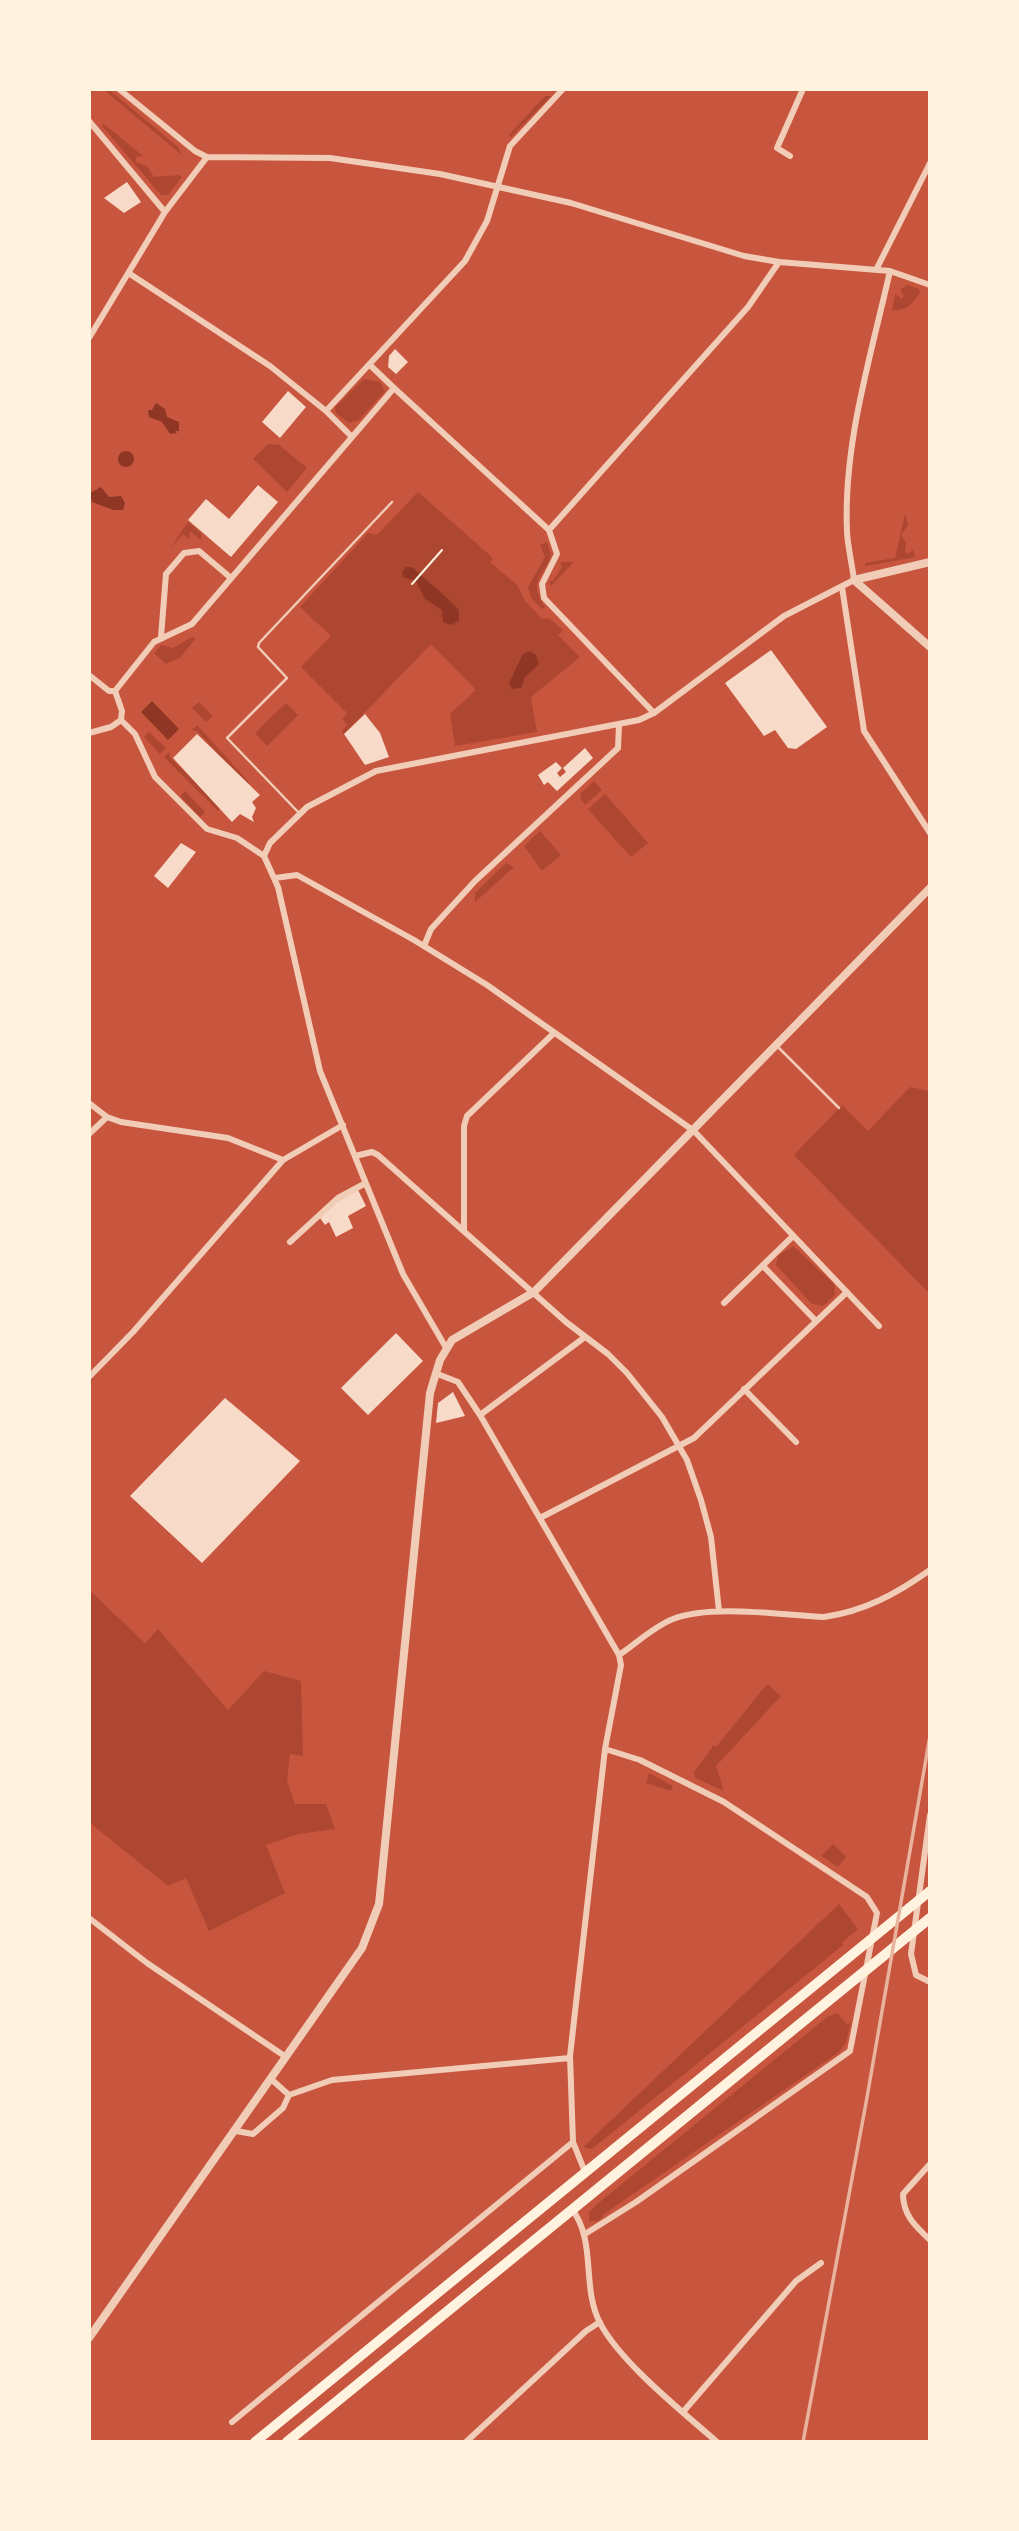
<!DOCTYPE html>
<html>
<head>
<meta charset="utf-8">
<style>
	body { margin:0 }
	#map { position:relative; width:1019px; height:2531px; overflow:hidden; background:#c8553d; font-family:"Archivo Narrow",sans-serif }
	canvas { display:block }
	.frame { position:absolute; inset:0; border:91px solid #fff3e0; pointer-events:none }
</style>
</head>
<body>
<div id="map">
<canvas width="1019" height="2531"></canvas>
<div class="frame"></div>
</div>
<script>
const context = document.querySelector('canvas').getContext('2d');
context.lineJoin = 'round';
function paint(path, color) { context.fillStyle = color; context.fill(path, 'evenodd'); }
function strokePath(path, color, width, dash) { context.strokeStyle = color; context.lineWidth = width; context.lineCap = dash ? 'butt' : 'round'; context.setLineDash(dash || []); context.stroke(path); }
paint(new Path2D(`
	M103 89H108L177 146 183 156Z
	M545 96H551L511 137 509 135Z
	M104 124 143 156 136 157V162L147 166 154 177 179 175 182 177 168 195H161L102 126Z
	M908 285 921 290C915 302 906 312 892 310L895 294 902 299 904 296 900 289Z
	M364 379 380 382 385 391 359 420 349 423 336 413 335 407Z
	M268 444 279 445 307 468 287 492 253 459Z
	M418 492 493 558 490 562 517 585 526 602 542 619 549 618 563 630 558 635 580 657 531 697 537 732 455 746 450 714 476 690 431 644 344 734 342 731 347 725 342 719 347 713 301 667 331 636 300 607 368 533 377 535Z
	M905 514 908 525 901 535 906 543 905 552 909 554 913 549 915 557 866 566 865 563 895 558Z
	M188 522 201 533V540L190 531 189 539 183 534 170 549Z
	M547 542 551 554C544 579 527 579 545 607L542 609 531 598 528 587 545 557 540 545Z
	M560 562H574L551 586 549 581H553L562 567Z
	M192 637 196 638 180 658 166 664 154 653 161 645 173 648Z
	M199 702 213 716 206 722 192 708Z
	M286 703 298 715 267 746 255 733Z
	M197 725 248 781 246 783 198 732 192 730Z
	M149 732 166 748 160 754 144 737Z
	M169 752 171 758 220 808 218 811 164 757Z
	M594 781 602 790 585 805 580 798 581 793Z
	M185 791 205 812 200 817 180 796Z
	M605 794 648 843 631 857 588 809Z
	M540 831 561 855 542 871 524 846Z
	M506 863 514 867 475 902V893Z
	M910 1087 930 1091V1294L794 1155 842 1105 868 1131Z
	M793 1246 834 1284 835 1295 823 1306 812 1304 776 1265 778 1256Z
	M89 1590 145 1643 158 1629 228 1710 264 1671 301 1681 303 1756 290 1754 287 1781 295 1804H326L335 1829 298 1834 266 1845 285 1893 209 1931 186 1878 168 1886 89 1822Z
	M767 1684 781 1696 716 1766 724 1791 695 1778 694 1772 714 1745 716 1747Z
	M649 1773 673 1786 671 1791 646 1783Z
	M833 1844 846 1857 838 1867 821 1856Z
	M839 1904 858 1929 842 1942 843 1945 592 2149 583 2147Z
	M837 2013 848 2025 851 2021 846 2043 839 2052 604 2214 599 2221H589V2212L596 2205 827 2017Z`), '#ae4732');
paint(new Path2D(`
	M156 403 165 409 167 417 179 422V431H175L177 433 170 434 162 422 149 417 148 410H152Z
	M118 459a8 8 0 1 1 16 0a8 8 0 1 1-16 0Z
	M101 487 109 497 121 496 125 503 123 510H113L92 502 90 493Z
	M406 567H412C427 581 444 594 459 610V621L451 625 443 622 442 610 425 599 416 581 403 577 402 572Z
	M530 651 536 655 539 664 525 677 521 688 512 689 509 683 523 654Z
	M152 701 179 729 168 740 141 712Z`), '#8f3625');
paint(new Path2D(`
	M127 182 141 202 124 213 104 198Z
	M395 349 408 362 396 374 388 367 389 356Z
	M288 391 306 407 280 438 262 422Z
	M258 485 278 502 231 557 188 520 206 499 229 519Z
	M771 650 827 727 796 749 788 748 775 730 764 736 725 683Z
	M365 714 380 733 389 757 365 765 344 734Z
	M197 734 260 795 252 802 256 808 252 817 254 822 240 814 232 822 173 758Z
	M585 748 593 758 557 791 548 782 544 785 538 775 556 762 562 768 557 773 560 777 566 772 563 768Z
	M181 843 196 852 168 888 154 876Z
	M358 1190 366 1206 348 1216 353 1228 336 1237 329 1222 325 1225 320 1218 335 1203Z
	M396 1333 423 1361 368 1415 341 1388Z
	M453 1392 465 1416 436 1423 438 1403Z
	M225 1398 300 1461 202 1563 130 1496Z`), '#f7dbc8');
strokePath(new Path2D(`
	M412 584 442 550`), '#fff3e0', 2);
strokePath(new Path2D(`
	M300 814 227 738 287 678 258 647 259 643 392 502
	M777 1046 839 1108`), '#f1ccb7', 2.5);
strokePath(new Path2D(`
	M119 89 195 151 207 157 330 158 440 174 571 203 744 256 779 262 890 271 930 285
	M89 121 165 212
	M790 156 777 148 803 89
	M876 270 930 163
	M130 274 270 366 326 411
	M89 338 165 212 207 157
	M394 388 549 530 557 554 542 584 544 598 654 713
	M352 437 326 411 465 261 487 221 510 146 563 89
	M549 530 748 307 779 262
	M842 587 864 731 930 833
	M161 637 166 574 184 553 199 551 231 578
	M89 675 109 691H115
	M115 691 154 642 192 624 394 388 371 366
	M115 691 122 711 121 720
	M121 720 135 734 155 777 207 829 237 838 264 856
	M89 733 111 727 121 720
	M264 856 270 843 307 807 376 771 639 720 654 713 784 616 854 580C852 564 848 548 847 532 843 444 871 356 890 271
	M264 856 278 887 320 1071 403 1274 445 1346
	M275 878 297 875 414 940 487 985 694 1131 879 1326
	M424 946 431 929 475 881 618 748 619 725
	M89 1103 107 1117 121 1122 228 1138 283 1160
	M89 1134 107 1117
	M355 1156 372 1152 378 1155 566 1322 608 1354 627 1373 662 1417 687 1460 701 1500 711 1537 719 1611
	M464 1231V1126L467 1116 554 1033
	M290 1242 338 1198 364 1184
	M763 1266 816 1321
	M724 1303 793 1236
	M435 1373 458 1382 480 1415 619 1655 621 1665 605 1749 570 2056 573 2142 585 2172
	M89 1377 133 1332 283 1160 343 1125
	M744 1389 796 1442
	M480 1415 585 1337
	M540 1518 694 1438 847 1292
	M619 1655C637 1643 653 1627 673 1619 711 1604 782 1615 824 1617 865 1611 896 1594 930 1570
	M930 1815 911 1954 916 1975 930 1982
	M89 1918 147 1963 286 2057
	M271 2079 289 2095 332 2080 570 2058
	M236 2131 253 2134 283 2108 289 2095
	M930 2164 903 2194C903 2215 915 2226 930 2240
	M572 2209C597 2243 581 2286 600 2323 621 2363 683 2412 717 2442
	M585 2234 636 2202 850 2051 877 1913 867 1897 724 1802 640 1760 605 1749
	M683 2412 796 2281 821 2263
	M232 2422 573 2142
	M466 2442 586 2331 600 2322`), '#f1ccb7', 6);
strokePath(new Path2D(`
	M854 580 930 647
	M854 580 930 562
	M89 2338 362 1948 379 1904 430 1393 440 1360 452 1340 534 1292 930 888`), '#f1ccb7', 8);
strokePath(new Path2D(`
	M255 2442 930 1891
	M287 2442 930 1918`), '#fff3e0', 10);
strokePath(new Path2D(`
	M803 2442 866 2103 930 1736`), '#e9b49f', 3.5);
</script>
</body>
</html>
